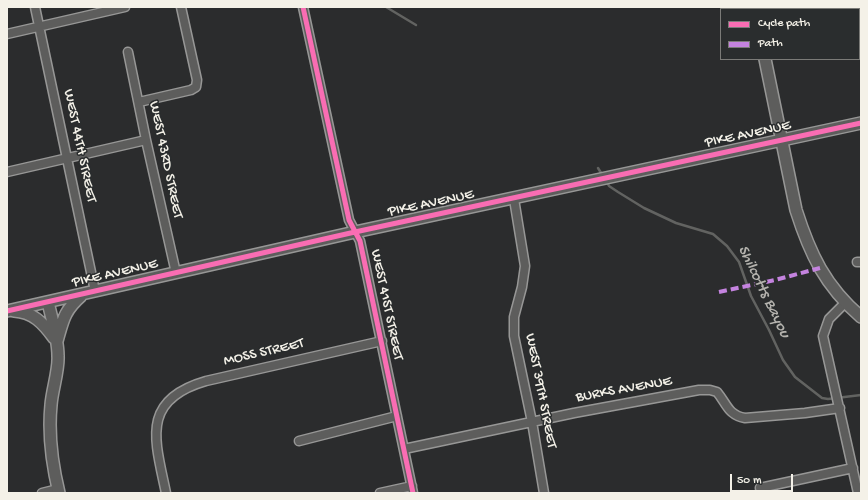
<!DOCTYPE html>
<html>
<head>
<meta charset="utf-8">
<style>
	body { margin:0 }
	#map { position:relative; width:868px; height:500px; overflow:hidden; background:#2b2c2d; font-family:"Gochi Hand",sans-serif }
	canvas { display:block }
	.frame { position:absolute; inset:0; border:8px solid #f4f1e8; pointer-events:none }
	.legend { position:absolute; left:720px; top:8px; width:140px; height:52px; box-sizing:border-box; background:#2a2d2e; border:1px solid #7b7b78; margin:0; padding:5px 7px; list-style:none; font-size:12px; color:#f4f1e8 }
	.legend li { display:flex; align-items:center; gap:8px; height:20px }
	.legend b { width:20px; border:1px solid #7b7b78 }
	.scale { position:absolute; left:730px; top:474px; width:63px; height:18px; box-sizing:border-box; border:2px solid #f4f1e8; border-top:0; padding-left:5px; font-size:12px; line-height:14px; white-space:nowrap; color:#f4f1e8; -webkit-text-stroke:3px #2a2d2e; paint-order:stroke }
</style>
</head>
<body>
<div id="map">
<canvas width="868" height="500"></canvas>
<div class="frame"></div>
<ul class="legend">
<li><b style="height:5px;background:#f96db3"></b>Cycle path</li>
<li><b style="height:5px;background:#c483df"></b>Path</li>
</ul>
<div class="scale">50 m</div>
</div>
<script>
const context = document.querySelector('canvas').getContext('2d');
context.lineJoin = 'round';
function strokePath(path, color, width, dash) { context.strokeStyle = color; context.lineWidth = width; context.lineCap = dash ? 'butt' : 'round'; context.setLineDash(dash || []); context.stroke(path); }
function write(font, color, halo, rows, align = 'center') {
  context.font = font + ' "Gochi Hand",sans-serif'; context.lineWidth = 3; context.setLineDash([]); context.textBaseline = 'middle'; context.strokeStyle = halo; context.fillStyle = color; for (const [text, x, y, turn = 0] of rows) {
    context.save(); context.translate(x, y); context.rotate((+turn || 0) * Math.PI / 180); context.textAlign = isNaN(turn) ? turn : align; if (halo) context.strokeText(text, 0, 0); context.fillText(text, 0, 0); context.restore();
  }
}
strokePath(new Path2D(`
	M386 7 416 25
	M598 168 603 176
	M607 182 609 186 618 192 644 208 676 223 713 234 727 246 739 262 751 296 769 330 783 360 795 377 822 398 828 399 861 395`), '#626361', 2.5);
const street = new Path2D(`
	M35 7 95 291
	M303 7 349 220 360 241 413 493
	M7 34 125 7
	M128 52 146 140 176 273
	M139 102 191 90 196 87 197 80 181 7
	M7 172 146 140
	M514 199 525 266 522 287 514 317V336L532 422 544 493
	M857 262H861
	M845 303 829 319 823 336 858 493
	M299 441 397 416
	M404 449 574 413 699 390H710L717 392C727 404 728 415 745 418L805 413 840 408
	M760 488 853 468
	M42 493 58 489
	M166 493C155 440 140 400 206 381L382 341
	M380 493 412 486`);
const secondary = new Path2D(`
	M754 7V9
	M765 59 796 210C810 254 825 286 861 317
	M48 302C52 320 58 338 58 356 59 370 52 390 51 405 48 435 52 464 59 493
	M7 311 355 232 861 123
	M14 311C33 312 43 323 54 338
	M57 341C63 320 64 311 81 296`);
strokePath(street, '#979796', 11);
strokePath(secondary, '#979796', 14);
strokePath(street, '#5d5d5c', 8);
strokePath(secondary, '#5d5d5c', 11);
strokePath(new Path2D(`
	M719 292 775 280 820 268`), '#c483df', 4, [8, 4]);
strokePath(new Path2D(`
	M303 7 349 220 360 241 413 493
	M7 311 355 232 861 123`), '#f96db3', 5);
write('15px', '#f4f1e8', '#2a2d2e', [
	["PIKE AVENUE",748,135,-12],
	["WEST 44TH STREET",79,146,78],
	["WEST 43RD STREET",165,160,78],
	["PIKE AVENUE",431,204,-12],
	["PIKE AVENUE",115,274,-13],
	["WEST 41ST STREET",386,305,78],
	["MOSS STREET",264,353,-13],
	["BURKS AVENUE",624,390,-10],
	["WEST 39TH STREET",540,391,79]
]);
write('italic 16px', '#b5b3ae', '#2a2d2e', [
	["Shilcotts Bayou",763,292,64]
]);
</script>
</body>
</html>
